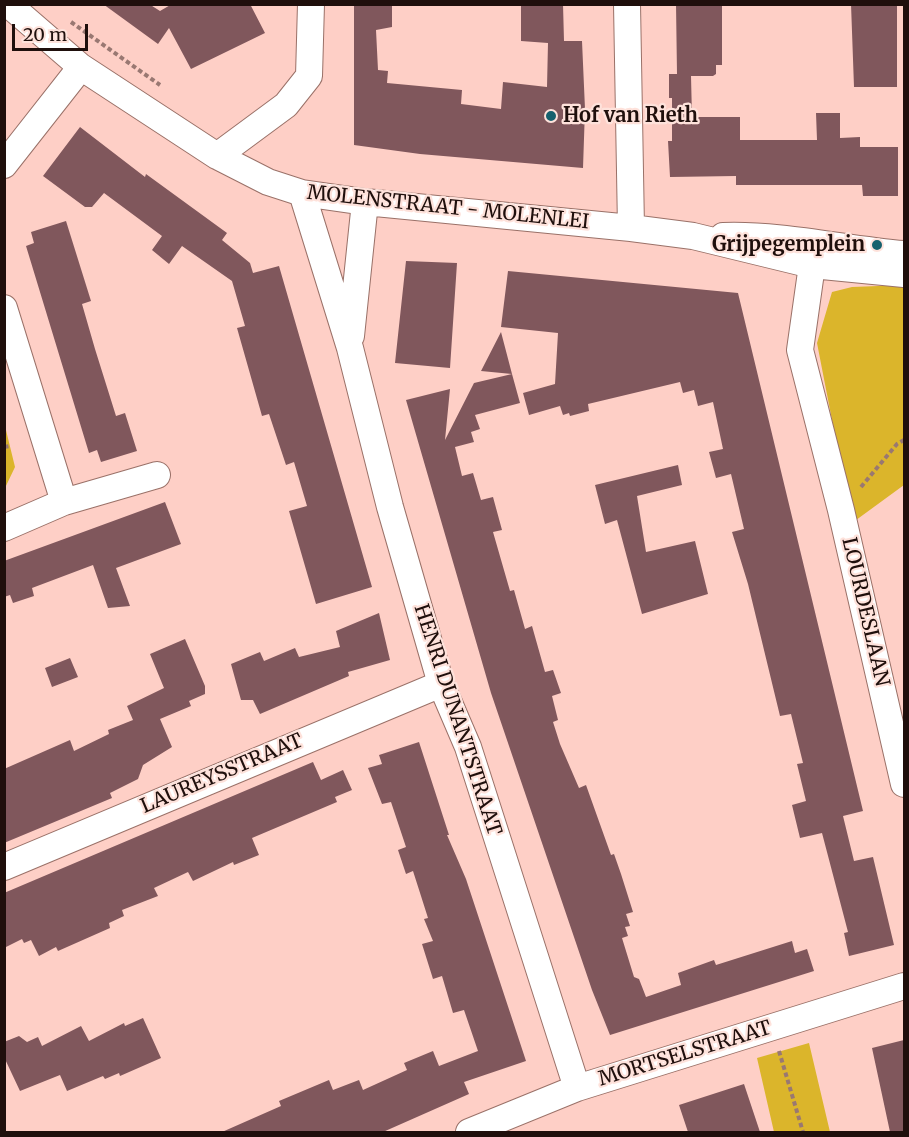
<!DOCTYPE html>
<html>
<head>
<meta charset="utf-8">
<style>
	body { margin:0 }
	#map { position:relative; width:909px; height:1137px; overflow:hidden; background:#fecfc6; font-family:Merriweather,serif }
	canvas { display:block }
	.frame { position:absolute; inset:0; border:6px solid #1f0f0c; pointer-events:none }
	.scale { position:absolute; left:12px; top:24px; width:76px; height:27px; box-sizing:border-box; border:3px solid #1f0f0c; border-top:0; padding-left:8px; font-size:18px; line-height:21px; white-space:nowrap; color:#1f0f0c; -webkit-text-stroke:4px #fee2db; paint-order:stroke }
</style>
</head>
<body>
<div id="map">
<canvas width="909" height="1137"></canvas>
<div class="frame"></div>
<div class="scale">20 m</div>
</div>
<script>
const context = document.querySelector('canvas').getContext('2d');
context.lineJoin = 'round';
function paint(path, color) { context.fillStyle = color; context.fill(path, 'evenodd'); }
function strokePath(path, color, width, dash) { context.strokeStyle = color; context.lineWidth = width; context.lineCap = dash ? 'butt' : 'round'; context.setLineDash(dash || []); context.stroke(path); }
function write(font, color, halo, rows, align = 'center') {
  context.font = font + ' Merriweather,serif'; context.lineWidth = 4.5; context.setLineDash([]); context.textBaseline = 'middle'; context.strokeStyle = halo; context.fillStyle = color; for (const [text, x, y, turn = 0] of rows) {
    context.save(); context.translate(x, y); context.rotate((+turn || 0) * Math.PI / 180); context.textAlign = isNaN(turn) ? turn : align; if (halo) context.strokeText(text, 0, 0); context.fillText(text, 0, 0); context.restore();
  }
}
paint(new Path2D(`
	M904 285V485L852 523 817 343 832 292 852 287Z
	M5 426 15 467 5 488H4Z
	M809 1043 830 1132H774L757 1058Z`), '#dbb52b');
paint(new Path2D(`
	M103 4H149L160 11 172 4H250L265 33 191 69 169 28 158 44Z
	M354 4H392V27L376 30 378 70 388 71 387 83 462 90 461 104 501 109 503 82 547 87 548 43 521 41V4H563L564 41H582L585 109 583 168 420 154 354 145Z
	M676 4H722V65H716V74L713 76H691L692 117H740V140H817L816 113H840V138L860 137V147H898V196H863L862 185H736V176L670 177 668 141H672V98H669V74H677Z
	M851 4H897V87H854Z
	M80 127 145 177 146 174 227 233 222 240 250 263 253 273 279 266 372 587 316 604 289 511 307 506 294 462 286 465 269 414 262 416 237 328 245 326 232 281 182 246 169 264 152 250 162 236 104 193 92 207H85L43 176Z
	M66 221 91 301 82 304 95 349 116 416 125 413 137 451 101 462 97 450 89 453 26 246 34 243 31 232Z
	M406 261 457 263 450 368 395 363Z
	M508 271 738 293 863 811 843 816 854 861 873 857 894 945 849 956 844 933 848 932 822 833 800 838 792 805 806 801 797 764 803 763 791 714 780 716 748 584 732 532 744 529 731 474 716 478 709 452 723 449 713 402 698 406 694 390 683 393 680 382 588 404 589 411 570 416 569 413 563 415 560 406 529 415 523 393 555 384 558 333 501 327Z
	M501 332 512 374 481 371Z
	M512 374 520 403 475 415 480 429 471 432 474 442 455 447 462 476 473 473 481 500 493 497 502 530 493 532 510 591 514 590 525 629 532 626 545 672 553 670 561 693 552 696 558 720 553 722 560 744 579 788 586 785 611 855 614 854 621 874 633 912 626 914 630 926 625 927 628 936 622 938 634 977 639 979 646 997 681 985 678 973 714 960 716 965 792 941 795 953 807 949 814 971 610 1035 592 990 491 693 406 400 450 389 445 440 474 383Z
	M678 465 682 485 637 496 646 552 695 541 708 594 642 614 617 520 605 524 595 485Z
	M165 502 181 544 116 568 130 606 108 608 93 565 32 588 34 596 13 603 10 595 4 597V561Z
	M379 613 390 660 348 672 349 676 260 714 253 700H241L231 664 260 652 264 661 295 648 299 657 340 647 336 631Z
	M185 639 205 686V694L189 701 191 706 160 719 172 747 143 765 138 779 110 793 112 798 4 843V769L70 740 74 751 109 734 108 730 133 720 127 706 164 688 150 654Z
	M70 658 78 677 52 687 45 668Z
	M419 742 449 835H447L466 879 526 1061 464 1082 469 1094 383 1132H222L281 1106 279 1101 329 1080 333 1090 359 1080 363 1090 407 1070 404 1063 433 1051 439 1066 478 1051 464 1010 453 1013 442 976 433 979 422 944 433 941 424 919 428 918 421 896 413 871 406 874 398 850 406 847 391 802 382 804 368 768 382 764 379 755Z
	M313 762 321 780 343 770 352 790 335 797 337 802 252 838 259 855 234 865 233 862 193 881 188 872 154 888 158 896 122 910 124 916 109 923 110 928 58 951 56 947 39 956 31 940 24 943 22 939 4 948V893Z
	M143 1018 161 1058 120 1076 119 1073 105 1079 103 1076 67 1091 60 1075 20 1091 4 1057V1042L19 1036 27 1042 38 1037 42 1046 81 1026 89 1041 124 1023 125 1026Z
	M904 1040V1132H890L872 1048Z
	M744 1084 760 1132H688L679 1105Z`), '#80575c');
const street = new Path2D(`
	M8 4 81 67 217 156 268 182 302 193 365 202 631 228 693 236 812 265 904 274
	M627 4 631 228
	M217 156 286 105 309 76 311 4
	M4 165 81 67
	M302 193 350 348 390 507 441 684 468 747 577 1088
	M723 236C784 234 844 249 904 254
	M812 265 800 350 841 510 904 784
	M4 308 64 502 4 528
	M351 336 365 202
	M64 502 157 475
	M4 867 441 684
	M469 1132 577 1088 904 986`);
strokePath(street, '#9a7168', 28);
strokePath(new Path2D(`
	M71 22 160 85
	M4 447 10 446
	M861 487 897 444 904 440
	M779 1051 803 1132`), '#997872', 4, [4.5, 3]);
strokePath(street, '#fff', 26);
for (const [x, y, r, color] of [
	[551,116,6,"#16616e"],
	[877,245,6,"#16616e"]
]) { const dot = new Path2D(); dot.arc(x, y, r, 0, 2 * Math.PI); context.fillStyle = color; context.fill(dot); strokePath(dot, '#fee2db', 2); }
write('bold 20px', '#1f0f0c', '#fee2db', [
	["Hof van Rieth",563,116],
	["Grijpegemplein",865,245,"right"]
], 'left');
write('20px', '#1f0f0c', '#fee2db', [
	["MOLENSTRAAT - MOLENLEI",448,208,6],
	["LOURDESLAAN",865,612,77],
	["HENRI DUNANTSTRAAT",457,720,72],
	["LAUREYSSTRAAT",222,774,-23],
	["MORTSELSTRAAT",685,1054,-17]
]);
</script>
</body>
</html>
